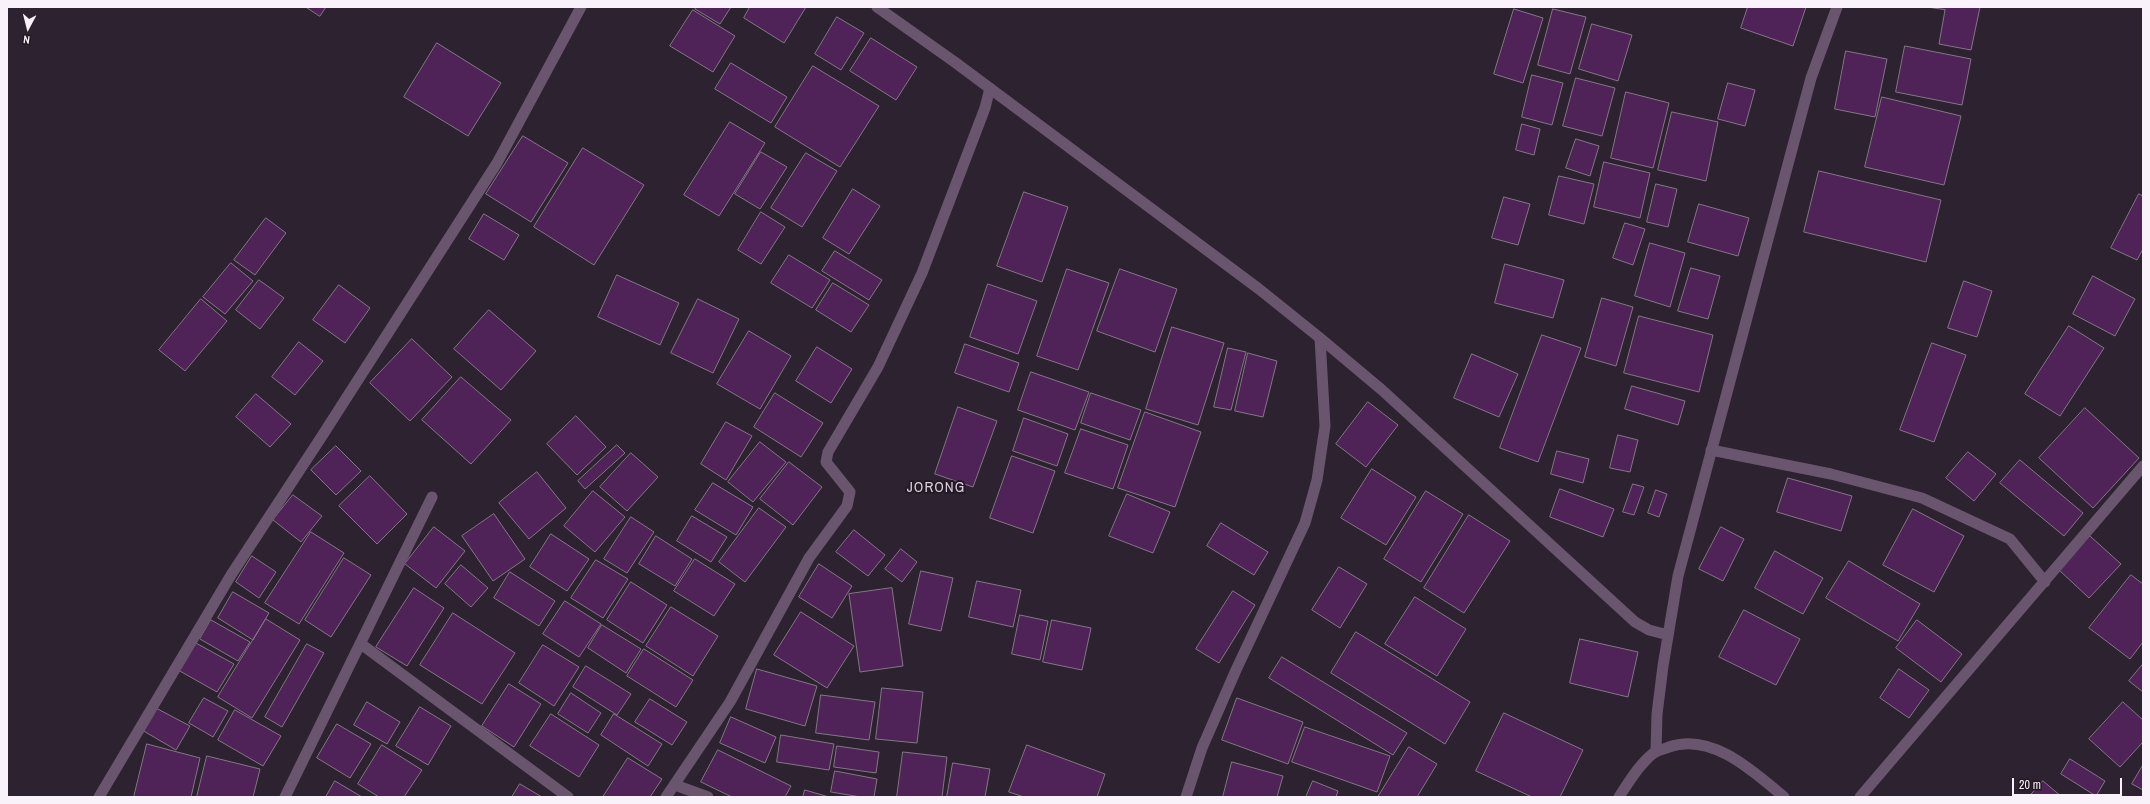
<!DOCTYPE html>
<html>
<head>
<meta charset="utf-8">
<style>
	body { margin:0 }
	#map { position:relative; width:2150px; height:804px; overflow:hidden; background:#2d222f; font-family:"Archivo Narrow",sans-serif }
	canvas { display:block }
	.frame { position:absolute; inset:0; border:8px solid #f9f2fa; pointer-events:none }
	.north { position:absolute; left:8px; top:8px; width:40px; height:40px; -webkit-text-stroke:3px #231925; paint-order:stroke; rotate:187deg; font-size:11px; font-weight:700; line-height:16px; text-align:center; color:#f9f2fa }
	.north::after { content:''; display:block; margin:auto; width:14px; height:18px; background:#f9f2fa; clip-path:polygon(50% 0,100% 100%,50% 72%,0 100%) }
	.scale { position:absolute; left:2012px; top:778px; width:110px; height:18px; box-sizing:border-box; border:2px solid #f9f2fa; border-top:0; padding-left:5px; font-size:12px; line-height:14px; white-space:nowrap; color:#f9f2fa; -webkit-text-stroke:3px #231925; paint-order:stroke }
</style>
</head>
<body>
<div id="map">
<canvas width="2150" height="804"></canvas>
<div class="frame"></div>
<div class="north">N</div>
<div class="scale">20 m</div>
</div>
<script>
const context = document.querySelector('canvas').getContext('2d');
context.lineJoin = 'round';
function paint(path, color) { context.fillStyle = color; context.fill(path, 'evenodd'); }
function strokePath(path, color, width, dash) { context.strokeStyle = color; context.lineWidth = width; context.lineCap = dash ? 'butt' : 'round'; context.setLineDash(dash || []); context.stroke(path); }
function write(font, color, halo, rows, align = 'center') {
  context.font = font + ' "Archivo Narrow",sans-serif'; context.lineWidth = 4; context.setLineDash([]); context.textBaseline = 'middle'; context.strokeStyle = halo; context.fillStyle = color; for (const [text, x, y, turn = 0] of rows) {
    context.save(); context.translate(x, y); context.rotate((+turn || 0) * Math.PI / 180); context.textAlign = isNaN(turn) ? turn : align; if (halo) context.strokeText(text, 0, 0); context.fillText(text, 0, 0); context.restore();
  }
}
const building = new Path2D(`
	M306 7H326L320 16Z
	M697 7H731L720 24 695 9Z
	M750 7H806L784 43 744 18Z
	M1748 7H1806L1793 46 1741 28Z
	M1927 7H1980L1971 50 1939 44 1945 10Z
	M1514 9 1543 18 1523 83 1494 74Z
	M1553 9 1586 17 1570 74 1538 65Z
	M693 10 735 36 713 72 670 46Z
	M837 17 864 33 841 70 815 54Z
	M1592 24 1632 35 1618 81 1579 69Z
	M871 38 917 67 896 100 850 71Z
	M437 43 501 83 468 136 404 97Z
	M1905 46 1971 59 1962 105 1896 92Z
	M1846 51 1887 59 1875 117 1835 109Z
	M731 63 787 97 771 123 715 89Z
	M813 66 879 106 840 167 775 127Z
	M1532 75 1563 83 1552 125 1522 117Z
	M1576 78 1615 88 1602 136 1563 126Z
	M1728 83 1755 90 1745 126 1718 119Z
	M1626 92 1669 103 1653 168 1611 158Z
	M1882 97 1961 116 1944 185 1865 167Z
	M1672 112 1718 122 1706 181 1658 170Z
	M730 122 765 143 719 216 684 195Z
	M1522 124 1540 129 1534 155 1516 150Z
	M523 136 568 163 531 222 486 194Z
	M1576 139 1599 146 1590 176 1566 168Z
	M583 148 644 185 594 265 534 227Z
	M761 152 787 167 760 209 735 194Z
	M806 153 837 171 802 227 771 208Z
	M1604 162 1650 173 1640 218 1594 207Z
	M1819 171 1941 200 1926 262 1804 232Z
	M1559 176 1594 184 1584 224 1549 215Z
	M1656 184 1677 189 1668 227 1647 222Z
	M853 189 880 206 849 254 823 238Z
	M1024 192 1068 207 1042 282 997 266Z
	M2139 194 2143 196V249L2137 260 2111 248Z
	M1504 197 1530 204 1518 245 1492 238Z
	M1699 204 1749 218 1738 256 1688 242Z
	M761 212 785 227 761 264 738 250Z
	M484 214 519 235 504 260 469 239Z
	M266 218 286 233 255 275 234 260Z
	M1625 223 1645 229 1633 265 1613 258Z
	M1650 243 1685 253 1670 307 1635 296Z
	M835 251 882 280 869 300 822 271Z
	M789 255 830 280 812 308 771 283Z
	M231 263 253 281 225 314 203 297Z
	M1505 264 1564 280 1553 318 1495 303Z
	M1691 268 1720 276 1708 319 1678 311Z
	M1067 269 1109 283 1078 370 1037 356Z
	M1120 269 1177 289 1155 352 1097 331Z
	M617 275 679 303 660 345 598 317Z
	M2093 276 2135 299 2115 336 2073 314Z
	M259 280 284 298 260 329 236 310Z
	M1964 281 1992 291 1977 337 1948 328Z
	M833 283 869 305 851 332 816 310Z
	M988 284 1037 301 1018 354 970 337Z
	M339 285 370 308 345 343 313 320Z
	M1602 298 1633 307 1616 366 1585 357Z
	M201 299 227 321 185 371 159 350Z
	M698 299 739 319 713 373 671 353Z
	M489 310 536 351 501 390 454 349Z
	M1639 316 1713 335 1699 392 1624 373Z
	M2069 326 2104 348 2060 416 2025 394Z
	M1172 327 1224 343 1198 425 1146 409Z
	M749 331 791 356 760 409 717 384Z
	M1542 335 1581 348 1538 462 1500 448Z
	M412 339 452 377 410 421 370 383Z
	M299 342 323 361 295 395 272 377Z
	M1932 343 1966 355 1934 442 1900 430Z
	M965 344 1019 363 1009 392 955 373Z
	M817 347 852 369 831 403 796 381Z
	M1228 348 1246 352 1231 410 1214 407Z
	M1248 353 1277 361 1263 417 1235 411Z
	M1472 354 1518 374 1499 417 1454 398Z
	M1031 372 1089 392 1075 430 1018 410Z
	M461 377 511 420 471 464 422 420Z
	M1632 386 1685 401 1678 425 1625 409Z
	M775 393 823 423 801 457 754 427Z
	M1091 393 1141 410 1130 440 1081 423Z
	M256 394 291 424 270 447 236 417Z
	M1368 402 1398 425 1366 467 1336 444Z
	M958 407 997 421 973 487 935 474Z
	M2085 408 2139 458 2093 508 2039 458Z
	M1145 412 1201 432 1175 507 1118 488Z
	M576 416 606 447 577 475 547 444Z
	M1024 418 1068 434 1057 466 1013 451Z
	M726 422 752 436 726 480 701 464Z
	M1081 429 1128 445 1113 489 1065 473Z
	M1618 435 1638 440 1630 472 1610 468Z
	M760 442 786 462 753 502 728 482Z
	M617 445 625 453 585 489 578 481Z
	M336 446 361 471 336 495 311 470Z
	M1557 451 1589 459 1583 483 1551 474Z
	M1968 452 1996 474 1974 501 1946 478Z
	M631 453 658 477 627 511 600 487Z
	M1012 456 1055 471 1033 533 990 518Z
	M2020 460 2083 513 2064 536 2000 483Z
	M789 462 822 487 793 525 760 499Z
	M1372 469 1416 497 1386 545 1341 518Z
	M537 472 566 508 529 539 499 503Z
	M370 476 407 514 377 544 339 506Z
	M1788 478 1852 496 1841 531 1777 512Z
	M713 483 753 507 736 535 695 510Z
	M1633 484 1644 487 1634 515 1623 512Z
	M1560 489 1614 509 1603 537 1550 517Z
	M1656 490 1667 494 1659 517 1648 513Z
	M593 491 625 517 595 552 564 526Z
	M1426 491 1463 514 1421 582 1384 559Z
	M1127 494 1170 512 1153 553 1109 536Z
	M293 495 322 516 301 542 273 520Z
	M759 508 786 527 745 582 719 562Z
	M1913 509 1964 536 1934 592 1883 565Z
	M494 514 525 559 493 581 462 536Z
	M1469 515 1510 541 1464 613 1424 588Z
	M692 516 727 537 711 562 677 541Z
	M631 517 654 532 627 573 604 559Z
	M1221 523 1268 552 1254 575 1207 546Z
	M434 527 465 551 436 588 405 564Z
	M1721 527 1744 539 1723 581 1699 569Z
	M854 530 885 555 868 576 836 552Z
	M311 532 344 553 299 624 265 603Z
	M551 534 589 559 567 591 530 567Z
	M656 536 692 559 675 586 639 564Z
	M2090 536 2121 564 2089 598 2059 570Z
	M901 549 917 562 902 582 885 569Z
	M1775 551 1823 578 1803 614 1755 588Z
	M252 556 276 572 259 598 236 582Z
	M344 558 371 575 331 637 305 620Z
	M695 559 735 584 714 616 674 591Z
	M596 560 628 579 603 618 571 598Z
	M1849 561 1920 604 1898 641 1826 598Z
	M819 564 852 586 832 618 799 597Z
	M461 565 488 588 471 607 445 584Z
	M1339 567 1367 584 1340 628 1312 610Z
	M921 571 953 578 941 631 909 624Z
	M510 572 555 601 539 626 494 598Z
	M2131 575 2143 584V642L2130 659 2089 628Z
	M977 581 1021 590 1013 627 969 617Z
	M631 582 667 605 643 643 607 620Z
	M414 588 444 608 407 666 376 647Z
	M892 588 903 666 860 672 849 594Z
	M1233 591 1255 605 1219 663 1196 649Z
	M233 592 269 613 253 640 218 618Z
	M1415 597 1466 629 1437 676 1385 644Z
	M565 601 601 624 579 657 543 634Z
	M671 607 718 636 693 676 646 646Z
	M1744 610 1800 639 1776 685 1719 657Z
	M801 612 854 646 827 688 774 655Z
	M453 613 515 653 482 704 420 665Z
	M1020 615 1048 621 1040 660 1012 654Z
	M266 619 300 640 252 718 218 697Z
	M211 620 250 642 238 661 200 639Z
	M1052 620 1091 628 1082 670 1043 662Z
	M1917 620 1962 654 1941 682 1896 648Z
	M602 625 641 649 626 673 588 648Z
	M1356 632 1470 702 1445 744 1331 673Z
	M1580 639 1638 652 1628 697 1570 683Z
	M194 642 234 664 217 692 178 670Z
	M307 644 324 653 282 727 265 717Z
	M543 645 579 667 554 706 519 683Z
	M644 649 693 680 676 707 627 676Z
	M1282 657 1407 733 1393 755 1269 678Z
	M2143 664V692L2129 681Z
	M586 666 631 694 617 715 573 687Z
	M757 669 817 686 805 726 746 709Z
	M1899 669 1929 690 1909 718 1880 698Z
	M509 684 541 704 514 747 482 726Z
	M882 688 923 692 917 743 876 739Z
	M571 693 601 713 588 733 558 714Z
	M821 695 875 702 869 740 816 733Z
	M204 698 228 711 213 737 189 723Z
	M1237 698 1303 722 1288 764 1222 740Z
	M650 699 687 722 672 745 635 722Z
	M367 702 400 722 387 744 354 725Z
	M2123 702 2143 720V742L2120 767 2089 739Z
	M154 707 190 726 176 750 142 730Z
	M420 707 451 726 428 765 396 746Z
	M235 710 281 736 263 766 218 740Z
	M1504 713 1583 750 1560 797H1532L1476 771Z
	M551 714 599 745 579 777 530 746Z
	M614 714 662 744 648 766 601 735Z
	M731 717 776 737 765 763 720 743Z
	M337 724 371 744 350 778 317 758Z
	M1305 727 1390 756 1377 792 1292 762Z
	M781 735 834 744 829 770 777 762Z
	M147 744 200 758 191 797H134Z
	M382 745 422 770 404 797H379L358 784Z
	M1027 745 1105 774 1097 797H1024L1009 792Z
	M837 746 879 752 876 773 834 767Z
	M1409 747 1437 764 1417 797H1378Z
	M718 750 791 786 785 797H732L701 782Z
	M903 752 947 757 942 797H897Z
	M207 756 260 769 253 797H197Z
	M628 758 662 779 650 797H603Z
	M2070 759 2105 781 2096 796 2061 774Z
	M1232 762 1283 776 1277 797H1223Z
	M953 763 990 769 985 797H947Z
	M2143 765V790L2132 784Z
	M835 771 877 779 874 797H861L831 792Z
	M335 781 362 797H326Z
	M1313 781 1338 791 1336 797H1306Z
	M2043 781 2062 797H2029Z
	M520 784 542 797H512Z
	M805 790 829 797H803Z`);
paint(building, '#4f2258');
strokePath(building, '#837785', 1);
strokePath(new Path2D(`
	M1711 450 1831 474 1922 498 2010 539 2045 582
	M361 644 568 797
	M675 785 708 797
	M99 797 231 575 322 436 497 163 581 7
	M285 797 432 497
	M666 797 730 702 809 558 847 506 850 492 826 462 828 452 878 367 922 273 985 108 990 88
	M1186 797 1202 748 1236 670 1305 523 1317 480 1325 426 1320 338
	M1860 797 2143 466`), '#6a556e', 11);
strokePath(new Path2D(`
	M877 7 956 63 1259 289 1320 338 1382 390 1635 622 1649 630 1668 635
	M1656 752 1657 714 1663 666 1678 576 1811 78 1837 7
	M1619 797C1629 782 1640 763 1655 752 1659 750 1665 749 1669 747 1712 732 1754 772 1784 797`), '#6a556e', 11);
context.letterSpacing = '1px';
write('15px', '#daccdc', '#231925', [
	["JORONG",936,488]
]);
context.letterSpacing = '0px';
</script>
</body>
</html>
